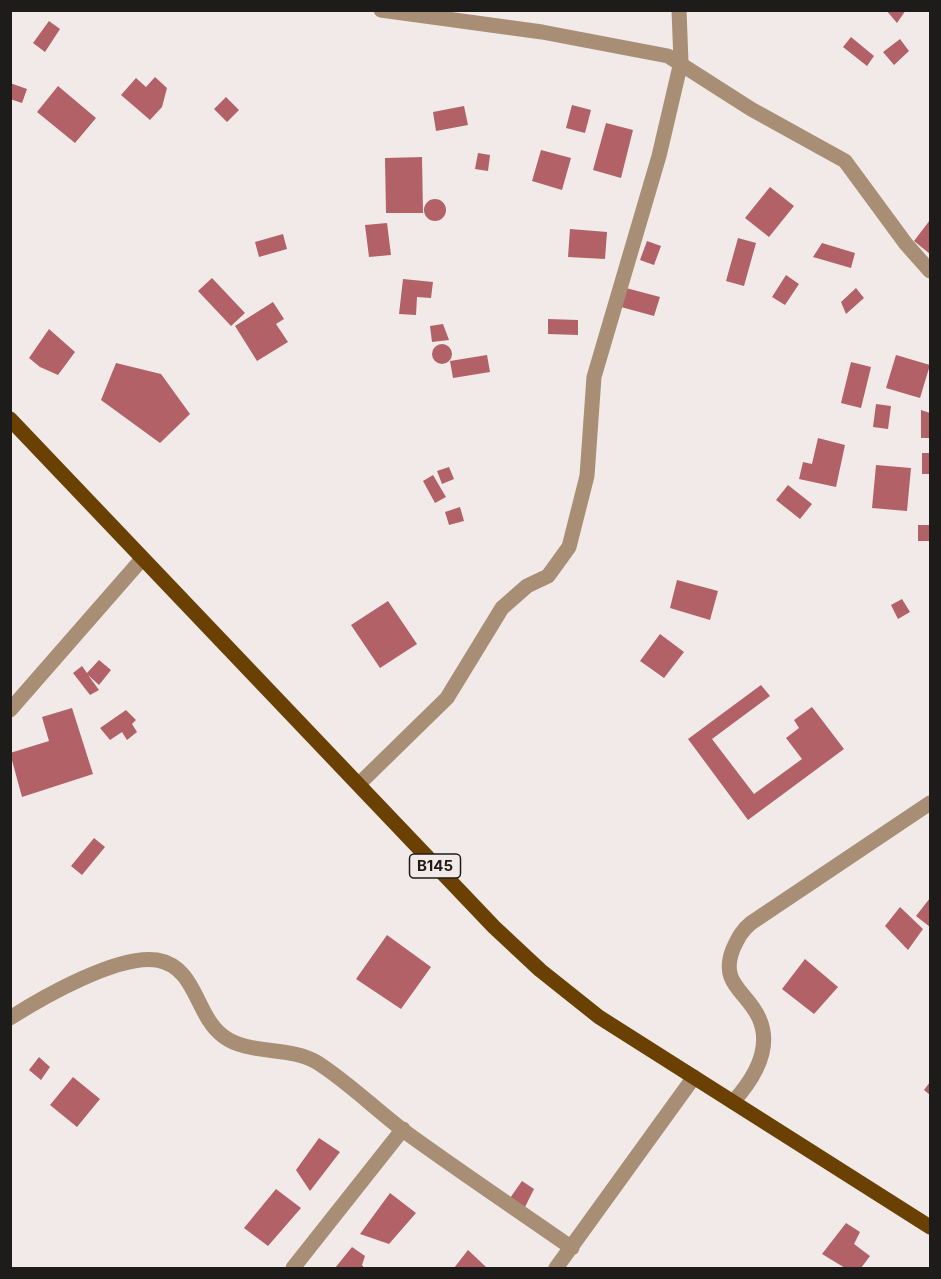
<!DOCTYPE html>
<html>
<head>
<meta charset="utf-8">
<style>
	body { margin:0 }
	#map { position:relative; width:941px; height:1279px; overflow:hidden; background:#f1eae8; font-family:Inter,sans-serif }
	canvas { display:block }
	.frame { position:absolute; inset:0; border:12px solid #1e1c1b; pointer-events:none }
</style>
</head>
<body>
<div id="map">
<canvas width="941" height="1279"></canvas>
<div class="frame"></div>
</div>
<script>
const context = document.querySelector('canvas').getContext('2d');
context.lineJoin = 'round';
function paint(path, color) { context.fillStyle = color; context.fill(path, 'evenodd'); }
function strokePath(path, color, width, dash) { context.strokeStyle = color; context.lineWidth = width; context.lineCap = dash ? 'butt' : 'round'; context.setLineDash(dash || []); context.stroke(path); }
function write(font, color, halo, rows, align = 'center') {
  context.font = font + ' Inter,sans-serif'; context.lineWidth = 6; context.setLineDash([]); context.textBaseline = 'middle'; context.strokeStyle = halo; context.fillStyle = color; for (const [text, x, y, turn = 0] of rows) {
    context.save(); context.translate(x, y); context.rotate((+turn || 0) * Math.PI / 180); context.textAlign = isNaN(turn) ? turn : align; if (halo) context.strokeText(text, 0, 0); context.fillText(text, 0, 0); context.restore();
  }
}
paint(new Path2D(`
	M886 10H906L897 23Z
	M49 21 60 29 45 52 33 43Z
	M851 37 874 56 867 66 843 47Z
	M900 39 909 51 894 65 883 52Z
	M155 77 167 88 162 107 150 120 121 95 136 78 146 87Z
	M10 83 27 89 22 103 10 99Z
	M58 86 96 118 75 143 37 112Z
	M226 97 239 110 227 122 214 109Z
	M572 105 591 110 585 133 566 128Z
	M464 106 468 125 436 131 433 112Z
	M606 123 633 130 621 178 593 170Z
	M541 150 571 158 562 190 532 181Z
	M478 153 490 155 488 171 475 169Z
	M422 157 423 213H386L385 158Z
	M770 187 794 206 769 237 745 218Z
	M424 210a11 11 0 1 1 22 0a11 11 0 1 1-22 0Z
	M930 220V254L914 241Z
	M387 223 391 255 369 257 365 225Z
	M570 229 607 232 605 259 568 257Z
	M283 234 287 249 259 257 255 242Z
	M738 238 756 243 744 286 726 281Z
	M647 241 661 246 654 265 640 260Z
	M822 243 855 253 851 268 813 257Z
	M786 275 799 284 785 305 772 297Z
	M212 278 245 313 231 326 198 291Z
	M403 279 433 282 431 298 417 297 416 315 399 314Z
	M626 288 660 297 654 316 621 307Z
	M856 288 864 298 846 314 841 302Z
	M273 302 284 319 276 324 288 342 257 361 235 326Z
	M548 319 578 320V335L548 334Z
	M443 324 449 340 432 342 430 326Z
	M49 329 75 352 58 375 40 367 29 358Z
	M432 354a10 10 0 1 1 20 0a10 10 0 1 1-20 0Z
	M487 355 490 372 453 378 450 361Z
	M896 355 930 365 920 398 886 388Z
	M851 362 871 367 861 408 841 403Z
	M116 363 161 374 190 414 160 443 101 400Z
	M876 404 891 406 888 429 873 427Z
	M921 410 930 413V438H921Z
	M818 438 845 445 836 487 799 479 803 462 812 464Z
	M922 453H930V474H922Z
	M876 465 911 468 907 511 872 508Z
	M449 467 454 479 442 484 437 471Z
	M433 475 446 497 435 503 423 481Z
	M788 485 812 504 800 519 776 500Z
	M460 507 464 521 449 525 445 512Z
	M918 525H930V541H918Z
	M677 580 718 591 710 620 670 608Z
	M902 599 910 612 898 619 891 605Z
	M388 601 417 644 380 668 351 625Z
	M660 634 684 652 664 678 640 661Z
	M99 660 111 670 99 685 88 675 99 690 90 695 73 673 82 666 87 673Z
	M761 685 770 696 712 739 754 794 802 759 786 738 799 728 794 720 812 707 844 749 748 820 688 739Z
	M72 708 93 774 22 797 10 753 49 741 42 717Z
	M126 710 136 720 132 724 137 732 127 740 122 732 110 740 100 728Z
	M94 838 105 847 82 875 71 866Z
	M930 898V927L916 916Z
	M900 907 923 929 908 950 885 926Z
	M387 935 431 967 401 1009 356 979Z
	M805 959 838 987 814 1014 782 989Z
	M39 1057 50 1067 41 1080 29 1070Z
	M73 1077 100 1099 77 1127 50 1105Z
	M930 1082V1095L924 1090Z
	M319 1138 340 1152 310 1191 296 1170Z
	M522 1181 534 1189 524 1209 510 1198Z
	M276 1189 301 1208 268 1246 244 1228Z
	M390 1193 416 1213 389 1244 360 1234Z
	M846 1223 860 1232 854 1244 870 1256 861 1268H845L822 1254Z
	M352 1247 365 1256 362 1265 364 1268H335Z
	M468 1250 486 1267 485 1268H454Z`), '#b26167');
strokePath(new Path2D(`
	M381 10 542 32 668 56 751 109 845 161 906 244 930 271
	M10 710 142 559
	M359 784 447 698 502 608 527 586 548 576 569 547 587 476 594 377 659 156 681 62 679 10
	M10 1018C43 997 118 954 157 960 197 967 195 1015 223 1036 249 1056 289 1045 318 1063 349 1083 375 1109 404 1131 459 1171 516 1209 572 1248
	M733 1102C752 1081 773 1049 759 1018 747 991 719 984 733 949 738 938 742 930 751 923L930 803
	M293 1268 403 1129
	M556 1268 694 1077`), '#a78e74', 15);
strokePath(new Path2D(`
	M10 419 494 927 540 970 599 1017 930 1227`), '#6b4003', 15);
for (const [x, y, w] of [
	[435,866,51]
]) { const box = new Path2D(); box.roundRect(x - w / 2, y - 12, w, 24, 4.5); context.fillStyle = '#f1eae8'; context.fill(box); strokePath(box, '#1e1c1b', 1.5); }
write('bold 15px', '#1e1c1b', null, [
	["B145",435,866]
]);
</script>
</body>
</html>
